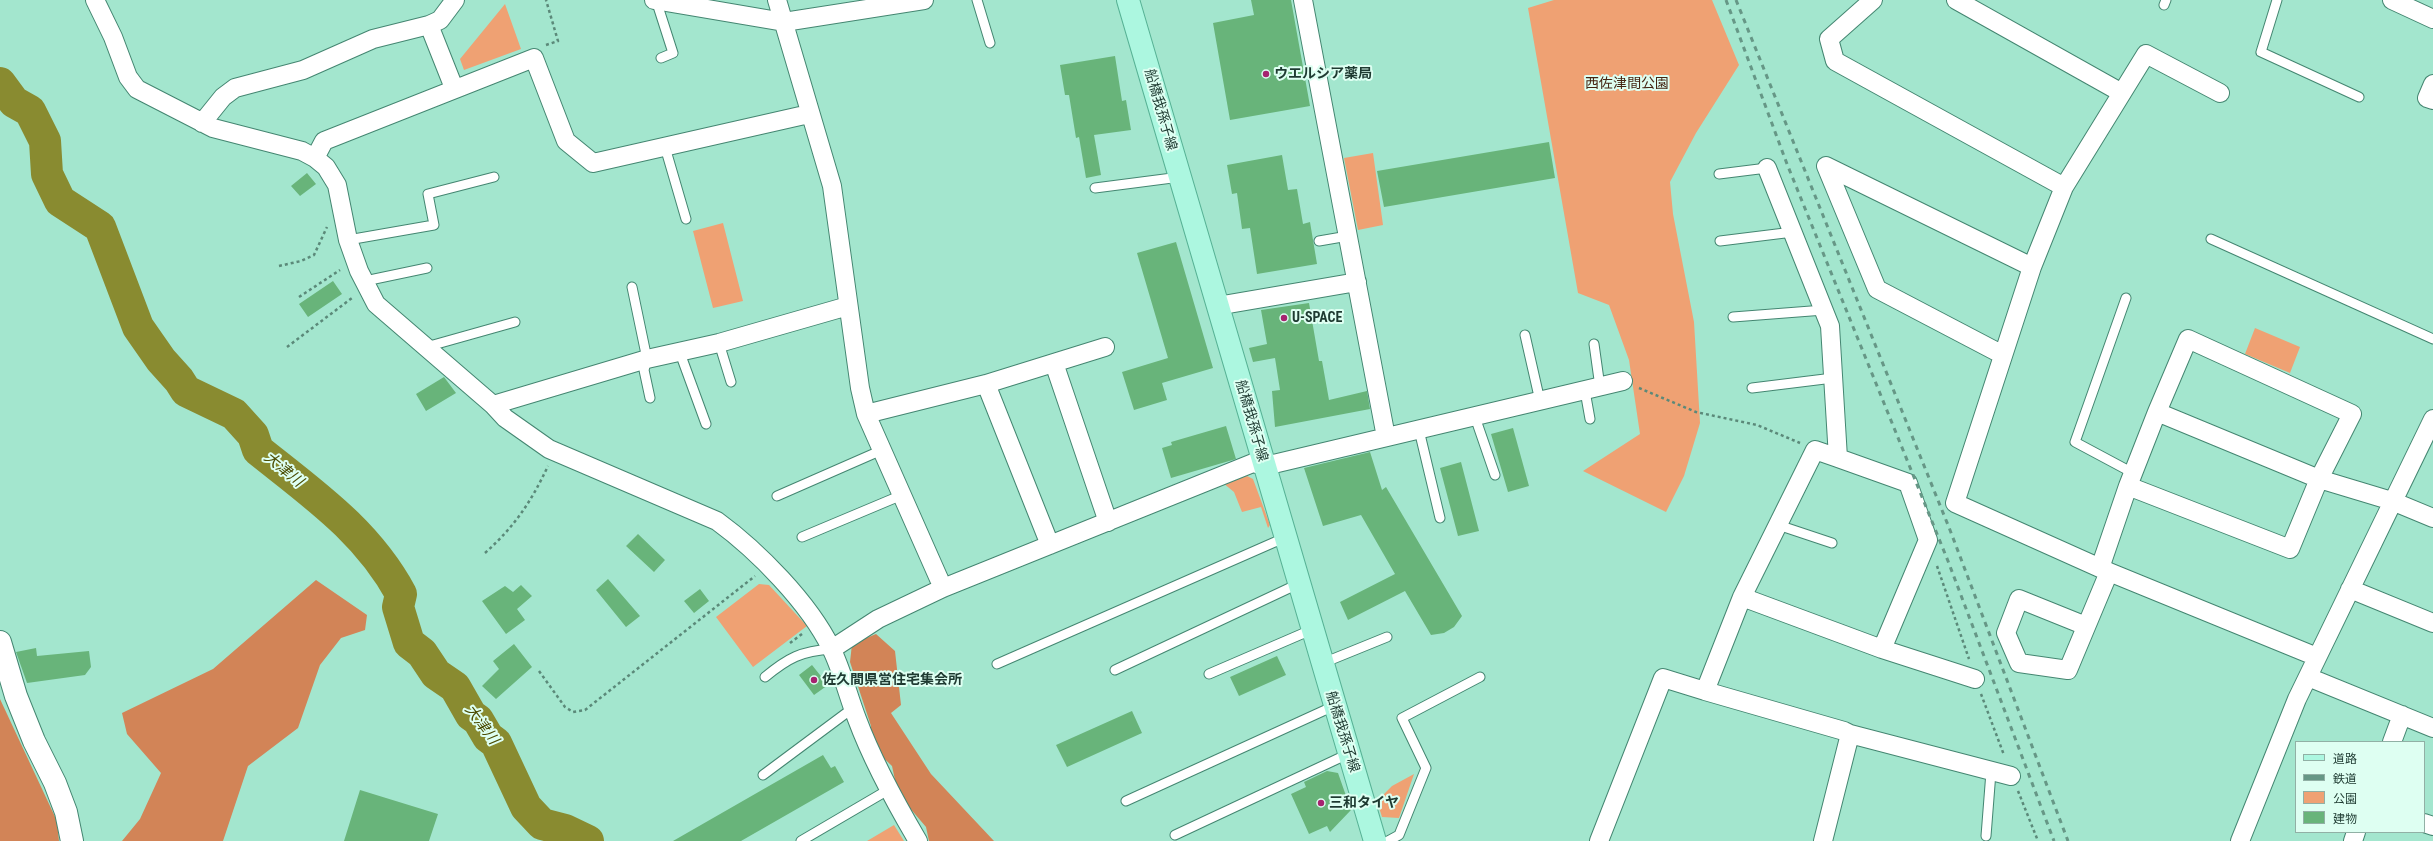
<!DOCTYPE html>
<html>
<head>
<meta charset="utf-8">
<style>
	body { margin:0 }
	#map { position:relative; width:2433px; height:841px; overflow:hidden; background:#a3e6ce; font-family:"Roboto Condensed","Noto Sans JP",sans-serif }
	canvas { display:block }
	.legend { position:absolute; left:2295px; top:741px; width:130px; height:92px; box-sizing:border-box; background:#defff2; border:1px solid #91b0a5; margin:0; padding:5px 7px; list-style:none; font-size:12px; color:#1e3a31 }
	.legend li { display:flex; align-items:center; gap:8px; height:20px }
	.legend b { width:20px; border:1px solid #91b0a5 }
</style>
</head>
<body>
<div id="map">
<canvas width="2433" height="841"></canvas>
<ul class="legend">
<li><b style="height:5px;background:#acf7e0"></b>道路</li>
<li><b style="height:5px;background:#669786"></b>鉄道</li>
<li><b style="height:11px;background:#efa173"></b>公園</li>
<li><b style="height:11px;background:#68b47a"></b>建物</li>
</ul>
</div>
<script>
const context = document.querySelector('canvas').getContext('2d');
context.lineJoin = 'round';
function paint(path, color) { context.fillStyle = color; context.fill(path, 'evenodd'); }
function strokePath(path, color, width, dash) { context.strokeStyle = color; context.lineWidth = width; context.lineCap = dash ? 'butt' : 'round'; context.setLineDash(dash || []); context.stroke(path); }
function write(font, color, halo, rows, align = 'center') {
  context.font = font + ' "Roboto Condensed","Noto Sans JP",sans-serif'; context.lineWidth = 4; context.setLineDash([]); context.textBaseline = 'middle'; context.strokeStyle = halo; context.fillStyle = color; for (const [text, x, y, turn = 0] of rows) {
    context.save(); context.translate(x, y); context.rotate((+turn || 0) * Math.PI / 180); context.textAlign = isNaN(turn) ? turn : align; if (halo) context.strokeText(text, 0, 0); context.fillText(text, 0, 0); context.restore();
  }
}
paint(new Path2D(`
	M1554 0H1712L1739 65 1696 133 1670 182 1673 214 1694 322 1700 423 1684 476 1666 512 1583 471 1640 434 1629 360 1609 305 1578 293 1528 8Z
	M505 4 521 49 464 70 460 59Z
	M1373 153 1383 225 1358 230 1344 158Z
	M723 223 743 301 713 308 693 231Z
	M2255 328 2300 347 2290 373 2245 354Z
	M1247 476 1253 479 1270 525 1268 528 1261 507 1242 512 1234 492 1223 483Z
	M759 584 769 585 807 626 753 667 716 617Z
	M1414 774 1399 818 1382 817 1377 801 1392 786Z
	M894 825 904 841H867Z`), '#efa173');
paint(new Path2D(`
	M316 580 367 615 365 630 341 638 320 665 298 728 248 766 223 841H122L140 819 161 773 127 734 122 713 213 669Z
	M876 634 895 651 901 705 891 713 931 774 994 841H929L926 827 898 794 892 766 871 746V726L850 662 852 644Z
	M0 699 57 821 59 841H0Z`), '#d28457');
strokePath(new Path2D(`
	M0 83 14 102 30 111 45 141 47 174 60 201 100 227 138 327 161 360 179 380 186 391 234 414 253 435 258 450C313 494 367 531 401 594L398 607 409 643 422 653 436 674 455 687 471 715 478 720 488 737 496 743 526 807 542 824 565 830 588 841`), '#898b30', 32);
paint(new Path2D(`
	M1251 0H1291L1310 106 1230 120 1213 23 1254 15Z
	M1115 56 1122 101 1126 100 1131 130 1094 135 1101 175 1086 178 1079 137 1076 138 1069 95H1065L1060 65Z
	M1549 142 1555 178 1384 207 1377 171Z
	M1282 155 1288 190 1297 189 1303 224 1310 222 1317 264 1257 274 1250 228 1242 229 1237 193 1232 194 1227 165Z
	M307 173 316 184 300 196 291 186Z
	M1176 242 1213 368 1162 383 1167 400 1134 410 1122 372 1168 358 1137 253Z
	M333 281 342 294 308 317 299 304Z
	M1309 303 1319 361H1322L1329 400 1367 391 1370 409 1275 427 1272 391 1280 390 1275 358 1253 362 1249 348 1267 344 1261 310Z
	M444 377 456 393 426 411 416 394Z
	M1226 426 1236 459 1171 478 1162 448 1172 445 1171 442Z
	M1513 428 1529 486 1508 492 1491 434Z
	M1370 452 1382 490 1386 487 1462 616 1454 627 1444 633 1431 635 1405 591 1348 620 1340 602 1395 574 1361 515 1323 526 1304 468Z
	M1461 462 1479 531 1458 536 1440 468Z
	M638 534 665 560 654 572 626 546Z
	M608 579 640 616 626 627 596 590Z
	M521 585 532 596 517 609 525 620 506 634 482 601 505 586 513 592Z
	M700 589 709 601 694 613 684 601Z
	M514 644 532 667 496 699 482 686 499 669 493 661Z
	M36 648 37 656 89 651 91 667 85 675 27 683 16 652Z
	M1277 656 1286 675 1239 696 1230 677Z
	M812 665 828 685 814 695 799 675Z
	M1132 711 1142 733 1067 767 1056 745Z
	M823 755 831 768 835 766 844 782 741 841H673Z
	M1327 771 1338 773 1351 810 1330 832 1327 826 1309 834 1291 794 1306 787 1304 782Z
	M360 790 438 814 429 841H344Z`), '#68b47a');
const lane = new Path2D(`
	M656 0 673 53 661 58
	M977 0 990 43
	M2277 0 2261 52 2359 97
	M2164 5 2166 0
	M665 147 686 219
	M1719 174 1767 168
	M1095 188 1180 177
	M2211 239 2433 339
	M348 240 434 225 428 194 494 177
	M1319 241 1348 236
	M1720 241 1793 232
	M365 281 427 268
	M632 287 647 359 644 370 650 398
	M2126 298 2075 442 2133 473
	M1733 317 1824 310
	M1525 335 1540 401
	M719 343 731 382
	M1594 344 1600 387
	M426 347 515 322
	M680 353 706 424
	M1752 388 1833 378
	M1585 391 1590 419
	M1475 417 1495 475
	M1419 430 1440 518
	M777 496 882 450
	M1778 525 1832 543
	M802 537 902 495
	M1323 663 1387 637
	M997 664 1284 538
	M1115 670 1298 584
	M1209 674 1311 630
	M765 677C788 658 801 651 832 649
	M763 775 853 708
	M1126 801 1334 706
	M1175 835 1348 754
	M1986 836 1991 772
	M801 841 888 790
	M1388 841 1399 835 1426 768 1402 718 1480 677`);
const street = new Path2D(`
	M95 0 113 37 128 77 137 89 213 128 302 151 315 158 326 167 337 185 348 240 359 271 376 304 493 405 505 418 549 449 717 521C758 551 809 603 831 648 842 670 848 696 857 719 873 762 895 802 918 841
	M654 0 784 22 924 0
	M777 0 832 186 860 388 866 414 943 588
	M1303 0 1386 437
	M1873 0 1829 39 1835 61 2064 187
	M1956 0 2122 93
	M2392 0 2433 19
	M429 25 454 88
	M2433 84 2427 98 2433 100
	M202 123 223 97 235 88 303 70 373 39 429 25 440 20 455 0
	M315 158 324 141 534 58 566 141 593 163 809 114
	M2032 267 2064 187 2146 54 2220 93
	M1217 306 1357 282
	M2003 355 1877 289 1826 166 2032 267 1955 503 2109 572 2317 657
	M1054 363 1108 522
	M986 384 1050 545
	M493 405 647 359 719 343 848 306
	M2157 412 2188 339 2352 414 2319 479 2290 549 2128 486 2157 412 2319 479 2392 501 2433 518
	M866 414 986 384 1105 347
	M1838 458 1908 483 1928 540 1882 649
	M2100 568 2128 486
	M2350 589 2433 623
	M1742 597 1882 649 1975 679
	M2086 626 2019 599 2006 633 2019 663 2068 670 2109 572
	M832 649 878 619 943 588 1253 463 1265 466 1623 381
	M2308 677 2433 728
	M1705 691 1844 731 1850 734 2011 776
	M2392 742 2402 715
	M2424 823 2433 826
	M1599 841 1663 678 1705 691 1742 597 1815 450 1838 458 1830 326 1767 168
	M1823 841 1850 734
	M2240 841 2297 699 2433 419
	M2353 841 2356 832`);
const secondary = new Path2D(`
	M0 642 16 696 34 741 55 783 66 812 72 841`);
const primary = new Path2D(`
	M1128 0 1375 841`);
strokePath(lane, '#448671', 11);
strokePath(street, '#448671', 20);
strokePath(secondary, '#448671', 24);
strokePath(primary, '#57b295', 24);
strokePath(new Path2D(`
	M546 45 558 41 546 0
	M279 266 301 261 314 255 327 227
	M299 297 340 270
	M287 347 352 298
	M1639 388 1696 412 1757 425 1800 443
	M485 553C515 526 531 502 548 466
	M1937 566 1969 659
	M790 643 802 634
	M539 671 565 707 573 712 585 710 755 576
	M1981 694 2004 755
	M2018 791 2038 841`), '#5b8979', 2.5, [3, 3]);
strokePath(lane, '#fff', 9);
strokePath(street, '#fff', 18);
strokePath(secondary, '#fff', 22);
strokePath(primary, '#acf7e0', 22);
strokePath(new Path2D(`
	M1726 0 1787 164 1948 561 2054 841
	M1736 0 1950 530 2068 841`), '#669786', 3, [5, 5]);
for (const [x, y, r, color] of [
	[1266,74,4,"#a6236f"],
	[1284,318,4,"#a6236f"],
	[814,680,4,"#a6236f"],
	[1321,803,4,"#a6236f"]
]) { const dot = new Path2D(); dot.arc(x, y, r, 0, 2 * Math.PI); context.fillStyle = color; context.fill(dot); strokePath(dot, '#defff2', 1.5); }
write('bold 14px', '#1e3a31', '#defff2', [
	["ウエルシア薬局",1274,74],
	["U-SPACE",1292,318],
	["佐久間県営住宅集会所",822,680],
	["三和タイヤ",1329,803]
], 'left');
write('14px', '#452512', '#defff2', [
	["西佐津間公園",1627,84]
]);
write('14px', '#1e3a31', '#defff2', [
	["船橋我孫子線",1160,110,74],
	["船橋我孫子線",1251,421,74],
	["船橋我孫子線",1342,732,73]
]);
write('italic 15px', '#4b4c04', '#defff2', [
	["大津川",283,470,39],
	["大津川",481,725,53]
]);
</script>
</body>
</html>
